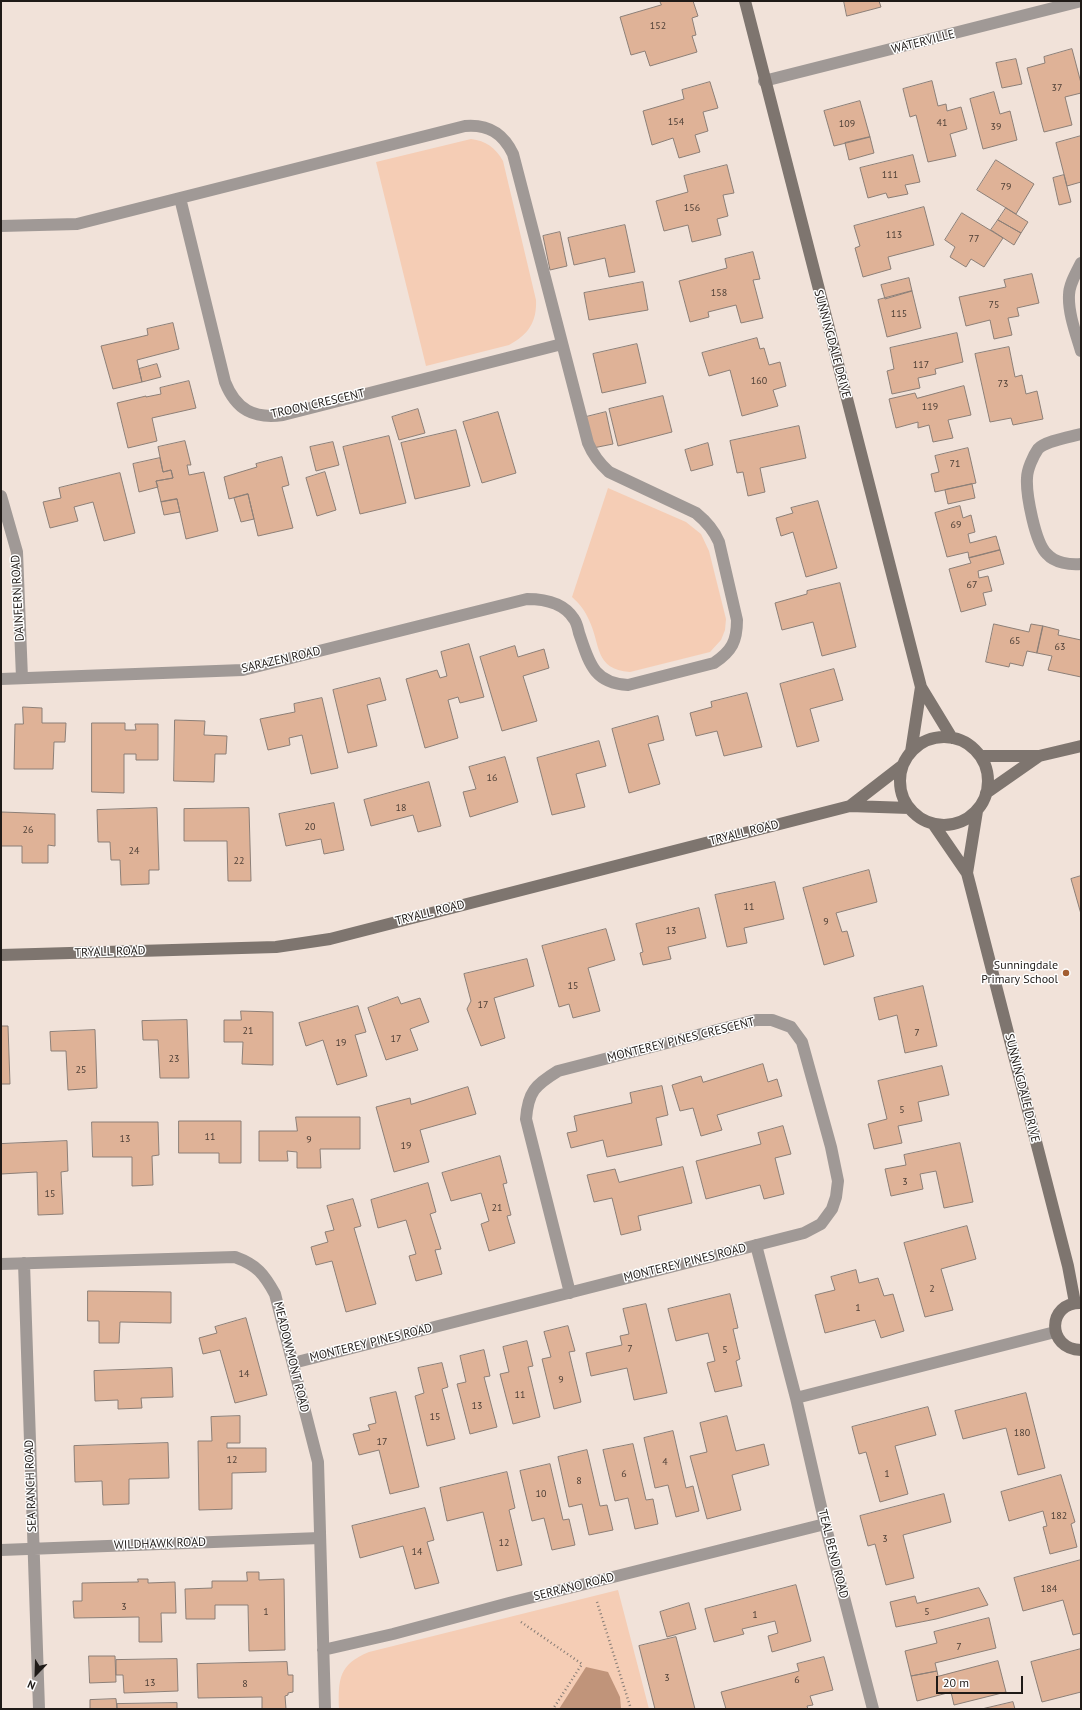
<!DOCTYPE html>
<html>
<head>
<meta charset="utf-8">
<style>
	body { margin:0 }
	#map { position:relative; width:1082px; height:1710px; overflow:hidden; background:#f1e2d9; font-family:"PT Sans",sans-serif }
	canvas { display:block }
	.frame { position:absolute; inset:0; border:2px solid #1f1a17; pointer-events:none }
	.north { position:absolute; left:16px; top:1654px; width:40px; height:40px; -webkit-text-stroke:3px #fff; paint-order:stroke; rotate:203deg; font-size:11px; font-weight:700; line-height:16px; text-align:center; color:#1f1a17 }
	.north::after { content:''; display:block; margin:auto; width:14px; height:18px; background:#1f1a17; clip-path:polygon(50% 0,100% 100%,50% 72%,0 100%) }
	.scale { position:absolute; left:936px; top:1676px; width:87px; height:18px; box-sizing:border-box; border:2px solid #1f1a17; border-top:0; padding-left:5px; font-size:12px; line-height:14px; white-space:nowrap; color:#1f1a17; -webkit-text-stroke:3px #fff; paint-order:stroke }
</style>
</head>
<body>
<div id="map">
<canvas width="1082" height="1710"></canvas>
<div class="frame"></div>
<div class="north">N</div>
<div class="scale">20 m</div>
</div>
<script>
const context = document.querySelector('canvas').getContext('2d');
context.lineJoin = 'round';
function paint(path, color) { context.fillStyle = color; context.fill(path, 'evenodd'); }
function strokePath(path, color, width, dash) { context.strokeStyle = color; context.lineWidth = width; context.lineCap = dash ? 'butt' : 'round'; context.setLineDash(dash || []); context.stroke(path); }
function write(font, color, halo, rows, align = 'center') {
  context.font = font + ' "PT Sans",sans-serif'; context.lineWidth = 3; context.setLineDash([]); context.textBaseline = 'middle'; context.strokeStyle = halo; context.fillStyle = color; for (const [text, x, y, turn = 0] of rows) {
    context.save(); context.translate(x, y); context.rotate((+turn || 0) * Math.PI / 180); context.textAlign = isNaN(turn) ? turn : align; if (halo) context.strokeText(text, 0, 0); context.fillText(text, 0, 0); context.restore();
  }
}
paint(new Path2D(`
	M471 139C486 141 495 147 503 161L536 300C537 322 528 335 509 345L426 366 376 162Z
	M608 488 686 522 701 534 709 551 726 619 725 630 721 640 710 652 630 672C594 669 601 645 589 620 585 611 580 604 572 597Z
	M618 1590 649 1709H339C338 1679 339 1664 369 1652Z`), '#f5cdb5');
paint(new Path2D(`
	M586 1667 608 1672 620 1697 621 1709H559Z`), '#c0947a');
const building = new Path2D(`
	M660 1H693L698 16 692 18 696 35 692 36 697 52 650 66 645 51 631 55 620 17 661 5Z
	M844 1H879L881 7 847 16Z
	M1072 49 1081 83V93L1065 97 1072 125 1044 132 1027 68 1045 63 1044 57Z
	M1016 59 1022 84 1002 88 996 63Z
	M932 81 938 106 946 104 947 111 961 107 967 129 950 134 956 156 928 162 916 115 910 117 903 89Z
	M710 82 718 108 703 112 708 131 695 135 700 152 679 158 673 138 652 145 643 111 684 99 682 90Z
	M994 92 1000 114 1010 111 1017 140 983 149 970 99Z
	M860 101 870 137 834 146 824 111Z
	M1081 136V182L1067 186 1056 143Z
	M870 137 874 153 849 160 845 143Z
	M913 155 920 182 905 185 908 194 888 198 886 193 868 198 860 168Z
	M996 160 1034 184 1016 214 977 190Z
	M727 165 734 193 723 195 728 216 717 219 721 235 692 242 688 225 664 231 656 201 688 192 684 176Z
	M1064 175 1071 202 1059 205 1053 178Z
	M924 207 934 245 888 257 891 269 863 277 855 248 860 246 854 226Z
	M1006 208 1028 222 1021 233 998 220Z
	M962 213 1003 238 984 267 971 259 966 267 950 257 955 247 945 240Z
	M998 220 1021 233 1014 245 991 230Z
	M625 225 635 272 609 277 605 258 574 265 568 238Z
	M560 232 567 266 550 270 543 236Z
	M753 252 760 279 753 280 763 318 741 323 736 305 708 312 709 317 690 322 679 281 727 268 725 259Z
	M1032 274 1039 303 1017 308 1019 316 1008 318 1012 335 994 339 990 320 966 326 959 297 1006 287 1004 280Z
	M909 278 912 291 885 299 881 285Z
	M643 282 648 310 589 320 584 293Z
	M912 291 921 328 887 337 878 300Z
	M173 323 179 349 137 360 142 382 113 389 101 346 148 335 147 329Z
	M957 333 963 362 935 369 936 374 918 378 920 388 892 394 887 371 894 369 890 348Z
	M757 338 760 349 764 348 769 365 780 362 786 386 773 390 778 406 742 416 730 370 709 376 702 353Z
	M637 344 646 383 602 393 593 354Z
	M1009 347 1015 377 1022 375 1026 394 1037 391 1043 419 1013 425 1011 418 990 422 975 354Z
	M157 364 161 377 142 382 139 369Z
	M189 381 196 408 152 418 157 441 128 448 117 403 146 396V397L161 394 160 388Z
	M964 386 971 415 948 420 953 438 933 442 929 425 918 428V422L896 428 889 399 915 393 917 398Z
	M663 396 672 432 618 446 609 409Z
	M418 409 425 433 399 440 392 417Z
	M498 412 516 473 482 483 463 422Z
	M606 412 613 444 593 448 586 417Z
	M799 426 806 458 760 468 765 492 748 496 743 472 737 473 730 441Z
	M456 430 470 486 415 499 401 443Z
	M389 436 406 503 360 514 343 447Z
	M185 441 191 465H187L189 475 204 472 218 531 186 539 177 499 161 502 156 481 173 478 171 470 163 472 158 447Z
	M333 442 339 465 316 471 310 447Z
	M708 443 713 465 691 471 685 450Z
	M968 448 976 483 935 492 931 474 939 472 935 456Z
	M282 457 289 485 282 487 293 528 258 536 248 494 229 499 224 477 257 467 256 464Z
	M160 458 163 472 171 470 173 478 156 481 158 487 139 492 133 464Z
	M325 472 336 510 317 516 306 478Z
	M120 473 135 533 104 541 93 502 74 507 78 521 50 528 43 502 61 498 59 488Z
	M972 484 975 498 948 504 945 490Z
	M248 494 254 519 241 522 234 498Z
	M177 499 180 512 164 515 161 502Z
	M818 501 837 568 806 577 793 532 781 536 776 518 793 513 791 508Z
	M960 506 963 518 971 515 975 532 968 534 970 543 996 536 1000 550 969 558 968 552 947 557 935 513Z
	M1000 550 1004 564 978 571 979 578 988 576 992 591 983 593 986 605 961 612 949 569 971 563 969 558Z
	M840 583 856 647 822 656 813 622 782 630 775 603 807 594V591Z
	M994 624 1029 632 1031 624 1043 626 1037 653 1027 651 1023 666 1010 663 1009 667 986 662Z
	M1043 626 1059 630 1058 635 1081 640V677L1048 670 1052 656 1037 653Z
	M469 644 484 697 460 703 458 697 448 700 458 738 425 748 406 679 437 670 440 678 447 676 441 652Z
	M515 646 518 657 544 649 549 668 523 676 537 721 502 731 480 657Z
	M834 669 843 700 810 709 819 741 797 747 780 684Z
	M380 678 386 700 367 705 377 746 348 753 333 690Z
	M747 693 762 747 724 756 717 731 696 736 690 713 712 707 711 702Z
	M322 698 338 768 311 774 302 735 289 738 290 745 268 750 260 719 295 712 294 704Z
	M23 707 42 708V723H66L65 742H54L53 769H14L15 724H23Z
	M658 716 664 740 648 744 660 784 629 793 612 729Z
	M175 720 205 721 204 735 227 736 226 754H215L214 782 174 781Z
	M92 723H125V730H136L135 724H158V760H136V754H124V793L92 792Z
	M599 741 606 766 576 774 585 807 552 815 537 758Z
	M505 757 518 802 470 817 463 792 476 789 469 767Z
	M429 782 441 826 418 832 413 815 371 826 364 800Z
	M334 803 344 850 324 854 321 839 286 846 279 814Z
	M157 808 159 870H149V884L121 885 120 860H111L110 842H98L97 810Z
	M249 808 251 881H228L227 841H184V809Z
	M2 812 55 814V846L48 845V863H22V846H1Z
	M869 870 877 902 836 913 842 932 847 931 854 956 824 965 803 888Z
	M1081 876V914L1071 879Z
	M775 882 784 919 744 928 747 943 727 947 715 895Z
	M699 908 706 938 668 947 671 959 643 965 640 953 643 952 636 924Z
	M606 929 615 960 588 968 600 1011 573 1018 569 1004 559 1007 542 946Z
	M527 959 534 986 494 998 505 1038 481 1046 467 1009 471 1001 464 974Z
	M923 986 937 1046 905 1053 897 1015 879 1020 874 998Z
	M398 997 401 1004 420 998 429 1022 410 1029 418 1050 386 1060 368 1008Z
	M358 1006 366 1032 355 1035 367 1076 337 1085 323 1040 306 1046 299 1023Z
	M241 1011 273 1012V1065L242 1064 243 1042H224V1020H241Z
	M187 1020 189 1078H160L158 1040H143L142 1021Z
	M1 1026H8L10 1084H1Z
	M95 1030 97 1088 68 1090 66 1051H51L50 1032Z
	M763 1064 768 1082 777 1079 782 1096 717 1115 722 1130 701 1136 693 1108 680 1111 672 1085 701 1076 703 1082Z
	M942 1066 949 1095 918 1102 922 1121 898 1126 902 1143 874 1149 868 1124 887 1119 878 1081Z
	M662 1086 668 1115 656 1118 662 1145 607 1157 603 1140 571 1148 567 1133 577 1131 574 1116 632 1103 630 1093Z
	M468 1087 476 1114 420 1130 429 1162 394 1172 376 1107 410 1098 411 1104Z
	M296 1117H360V1149H320L321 1168H297V1152L287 1151 288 1161H259V1131H297Z
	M179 1121H241V1163H219V1153H179Z
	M92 1122H158L159 1155 152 1156 153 1185 132 1186V1157H93Z
	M783 1126 791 1154 775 1158 784 1194 764 1199 760 1185 706 1199 696 1161 761 1144 758 1133Z
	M67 1141 68 1171 61 1172 63 1214 38 1215 37 1172 1 1174V1144Z
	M960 1143 973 1202 944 1208 936 1171 920 1174 923 1189 891 1196 885 1169 906 1165 904 1155Z
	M500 1156 507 1183 503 1184 511 1215 507 1216 515 1243 489 1251 481 1224 489 1221 481 1193 451 1201 442 1173Z
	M683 1167 692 1203 638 1216 641 1230 621 1235 612 1198 594 1202 587 1175 615 1169 619 1182Z
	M428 1183 436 1212 430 1214 441 1249 435 1250 442 1274 416 1281 409 1256 416 1254 406 1220 378 1228 371 1200Z
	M353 1199 361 1226 354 1228 376 1304 346 1312 332 1261 316 1265 311 1247 328 1242 325 1232 334 1230 327 1206Z
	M967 1226 976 1259 941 1269 953 1310 925 1317 904 1243Z
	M856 1270 859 1283 878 1278 884 1296 893 1294 904 1331 881 1338 875 1320 825 1333 815 1295 835 1290 831 1277Z
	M88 1291 171 1292V1323L120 1322 119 1343H99V1321H88Z
	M730 1294 738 1328 733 1329 740 1359 736 1361 742 1386 715 1392 707 1363 715 1361 708 1333 676 1341 668 1309Z
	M646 1304 667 1393 634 1400 627 1368 591 1376 586 1353 622 1345 620 1336 629 1334 623 1309Z
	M246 1318 267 1395 235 1403 220 1350 203 1354 199 1338 217 1333 215 1327Z
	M568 1326 575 1351 569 1352 581 1402 554 1409 542 1359 551 1357 544 1332Z
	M527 1341 533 1366 528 1367 540 1417 513 1424 500 1374 509 1372 503 1347Z
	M484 1350 490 1376 484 1377 497 1427 470 1434 457 1384 466 1382 460 1356Z
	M442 1363 448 1387 442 1389 455 1439 427 1446 415 1396 424 1393 418 1368Z
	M172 1368 173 1397 141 1398 142 1408 118 1409V1400L95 1401 94 1371Z
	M396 1392 419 1487 390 1494 379 1450 359 1455 353 1434 370 1430 368 1425 376 1423 370 1398Z
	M1026 1393 1045 1468 1018 1475 1006 1428 963 1439 955 1411Z
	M928 1407 936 1435 895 1446 908 1494 880 1502 866 1452 859 1454 852 1427Z
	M240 1416V1443H227V1448H266V1472L232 1473V1509L199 1510 198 1441H212L211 1417Z
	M727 1416 736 1451 764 1444 769 1465 732 1475 741 1510 707 1519 690 1456 707 1452 700 1423Z
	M673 1431 686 1488 693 1486 699 1511 676 1517 668 1485 655 1488 644 1438Z
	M168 1443 169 1478 129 1479V1504L103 1505 102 1481 75 1482 74 1446Z
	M633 1444 646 1500 653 1499 658 1524 635 1529 628 1498 615 1501 603 1450Z
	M587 1450 600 1506 607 1505 613 1530 589 1535 582 1504 569 1507 558 1457Z
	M550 1464 563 1520 569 1519 575 1545 552 1550 544 1518 532 1521 520 1471Z
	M507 1472 515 1508 509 1510 522 1565 497 1571 483 1512 447 1521 440 1488Z
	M1061 1475 1075 1522 1071 1524 1077 1547 1050 1554 1043 1527 1047 1526 1043 1511 1009 1521 1001 1492Z
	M944 1494 951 1522 903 1535 914 1578 886 1585 875 1544 868 1546 860 1516Z
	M425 1508 434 1540 427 1542 439 1583 415 1589 403 1546 360 1558 352 1526Z
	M1081 1560V1633L1073 1635 1063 1600 1023 1611 1014 1578Z
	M247 1572H259V1580L284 1579 285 1650 249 1651 248 1605H215V1619H186L185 1589 212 1588V1581H247Z
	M138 1579H148V1583L175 1582 176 1613H161L162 1642H139V1617L74 1618 73 1601H82V1583L138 1582Z
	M796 1585 811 1641 772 1652 768 1636 778 1633 775 1621 742 1629 744 1634 714 1642 705 1609Z
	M979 1588 988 1605 936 1619 896 1627 890 1602 915 1596 917 1603Z
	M689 1603 696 1629 667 1637 660 1612Z
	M989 1618 996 1648 935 1663 937 1671 911 1676 905 1651 937 1643 934 1632Z
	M676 1637 695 1709H655L639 1646Z
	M1081 1649V1692L1042 1702 1031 1662Z
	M89 1656H115L116 1682 90 1683Z
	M824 1657 833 1690 810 1696 813 1705 807 1706 808 1709H726L721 1692 799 1671 797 1664Z
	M177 1659 178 1691 124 1693 123 1675H116V1660Z
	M998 1661 1006 1692 954 1705 951 1692 917 1701 911 1676 937 1671 938 1676Z
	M287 1662 288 1675H293V1692L288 1693V1695L285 1696 286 1709H262V1697L198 1698 197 1664Z
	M116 1699 117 1709H90V1700Z
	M1013 1702 1015 1709H982Z
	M177 1703V1709H117V1704Z`);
paint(building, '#dfb297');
strokePath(building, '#8c7f77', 1);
strokePath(new Path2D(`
	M597 1602 631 1709
	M521 1622 582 1664 553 1709`), '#837a74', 2.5, [1, 3]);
strokePath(new Path2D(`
	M764 81 1081 1
	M180 198 225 382C236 410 254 419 283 415L562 344
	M1 226 77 224 465 126C488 124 503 133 513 154L588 443C593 455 599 463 609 472L696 513C707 522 714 530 719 542L737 620C737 641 732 651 714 663L628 685C593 683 589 662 579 633 578 629 577 623 574 619 564 603 545 599 527 599L243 670 1 679
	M1081 263C1076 273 1069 285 1069 295 1068 313 1076 334 1081 351
	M1081 434C1070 437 1045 441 1038 449 1033 456 1027 470 1027 478 1026 494 1035 543 1047 554 1055 563 1070 565 1081 564
	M1 496 17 552 22 678
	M756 1245 796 1398 825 1524 873 1709
	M24 1263 39 1709
	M1 1264 235 1257C257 1265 264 1274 275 1294L318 1462 325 1709
	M293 1363 804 1233 821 1224 832 1209 836 1197 838 1181 831 1147 802 1042 791 1027 772 1020H756L558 1071C535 1085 528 1092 526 1119L570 1293
	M796 1398 1055 1332
	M1 1550 320 1538
	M323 1650 393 1634 509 1603 825 1524`), '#a09996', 12);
strokePath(new Path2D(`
	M745 1 921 687 952 738
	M900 781a44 44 0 1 1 88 0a44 44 0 1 1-88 0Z
	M911 752 921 687
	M980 756H1039L1081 746
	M986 793 1039 756
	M850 806 903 765
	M934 825 967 873 1068 1266 1075 1303
	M967 873 977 811
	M1 955 276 947 330 939 850 806 909 808
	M1081 1303C1047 1302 1046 1349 1081 1350`), '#7e756f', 12);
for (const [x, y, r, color] of [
	[1066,973,4,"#a35e31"]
]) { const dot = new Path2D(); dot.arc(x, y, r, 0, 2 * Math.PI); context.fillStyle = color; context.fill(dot); strokePath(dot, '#fff', 1.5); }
write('10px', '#4f4037', null, [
	["152",658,26],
	["37",1057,88],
	["154",676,122],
	["41",942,123],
	["109",847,124],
	["39",996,127],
	["111",890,175],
	["79",1006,187],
	["156",692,208],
	["113",894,235],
	["77",974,239],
	["158",719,293],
	["75",994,305],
	["115",899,314],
	["117",921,365],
	["160",759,381],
	["73",1003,384],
	["119",930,407],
	["71",955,464],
	["69",956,525],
	["67",972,585],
	["65",1015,641],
	["63",1060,647],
	["16",492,778],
	["18",401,808],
	["20",310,827],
	["26",28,830],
	["24",134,851],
	["22",239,861],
	["11",749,907],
	["9",826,922],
	["13",671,931],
	["15",573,986],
	["17",483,1005],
	["21",248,1031],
	["7",917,1033],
	["17",396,1039],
	["19",341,1043],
	["23",174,1059],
	["25",81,1070],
	["5",902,1110],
	["11",210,1137],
	["13",125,1139],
	["9",309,1140],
	["19",406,1146],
	["3",905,1182],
	["15",50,1194],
	["21",497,1208],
	["2",932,1289],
	["1",858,1308],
	["7",630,1349],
	["5",725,1350],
	["14",244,1374],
	["9",561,1380],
	["11",520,1395],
	["13",477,1406],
	["15",435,1417],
	["180",1022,1433],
	["17",382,1442],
	["12",232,1460],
	["4",665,1462],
	["6",624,1474],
	["1",887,1474],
	["8",579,1481],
	["10",541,1494],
	["182",1059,1516],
	["3",885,1539],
	["12",504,1543],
	["14",417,1552],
	["184",1049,1589],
	["3",124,1607],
	["1",266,1612],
	["5",927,1612],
	["1",755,1615],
	["7",959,1647],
	["3",667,1678],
	["6",797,1680],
	["13",150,1683],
	["8",245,1684]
]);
write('12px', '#1f1a17', '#fff', [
	["WATERVILLE",923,42,-14],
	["SUNNINGDALE DRIVE",832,344,75],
	["TROON CRESCENT",318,404,-13],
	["DAINFERN ROAD",18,598,-93],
	["SARAZEN ROAD",281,660,-13],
	["TRYALL ROAD",744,833,-14],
	["TRYALL ROAD",430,913,-14],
	["TRYALL ROAD",110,952,-2],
	["MONTEREY PINES CRESCENT",681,1040,-14],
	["SUNNINGDALE DRIVE",1022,1088,76],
	["MONTEREY PINES ROAD",685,1263,-14],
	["MONTEREY PINES ROAD",371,1343,-14],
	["MEADOWMONT ROAD",291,1357,76],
	["SEA RANCH ROAD",31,1486,-92],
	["WILDHAWK ROAD",160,1544,-2],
	["TEAL BEND ROAD",833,1554,76],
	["SERRANO ROAD",574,1587,-14]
]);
write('12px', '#1f1a17', '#fff', [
	["Sunningdale",1058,966],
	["Primary School",1058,980]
], 'right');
</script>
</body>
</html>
